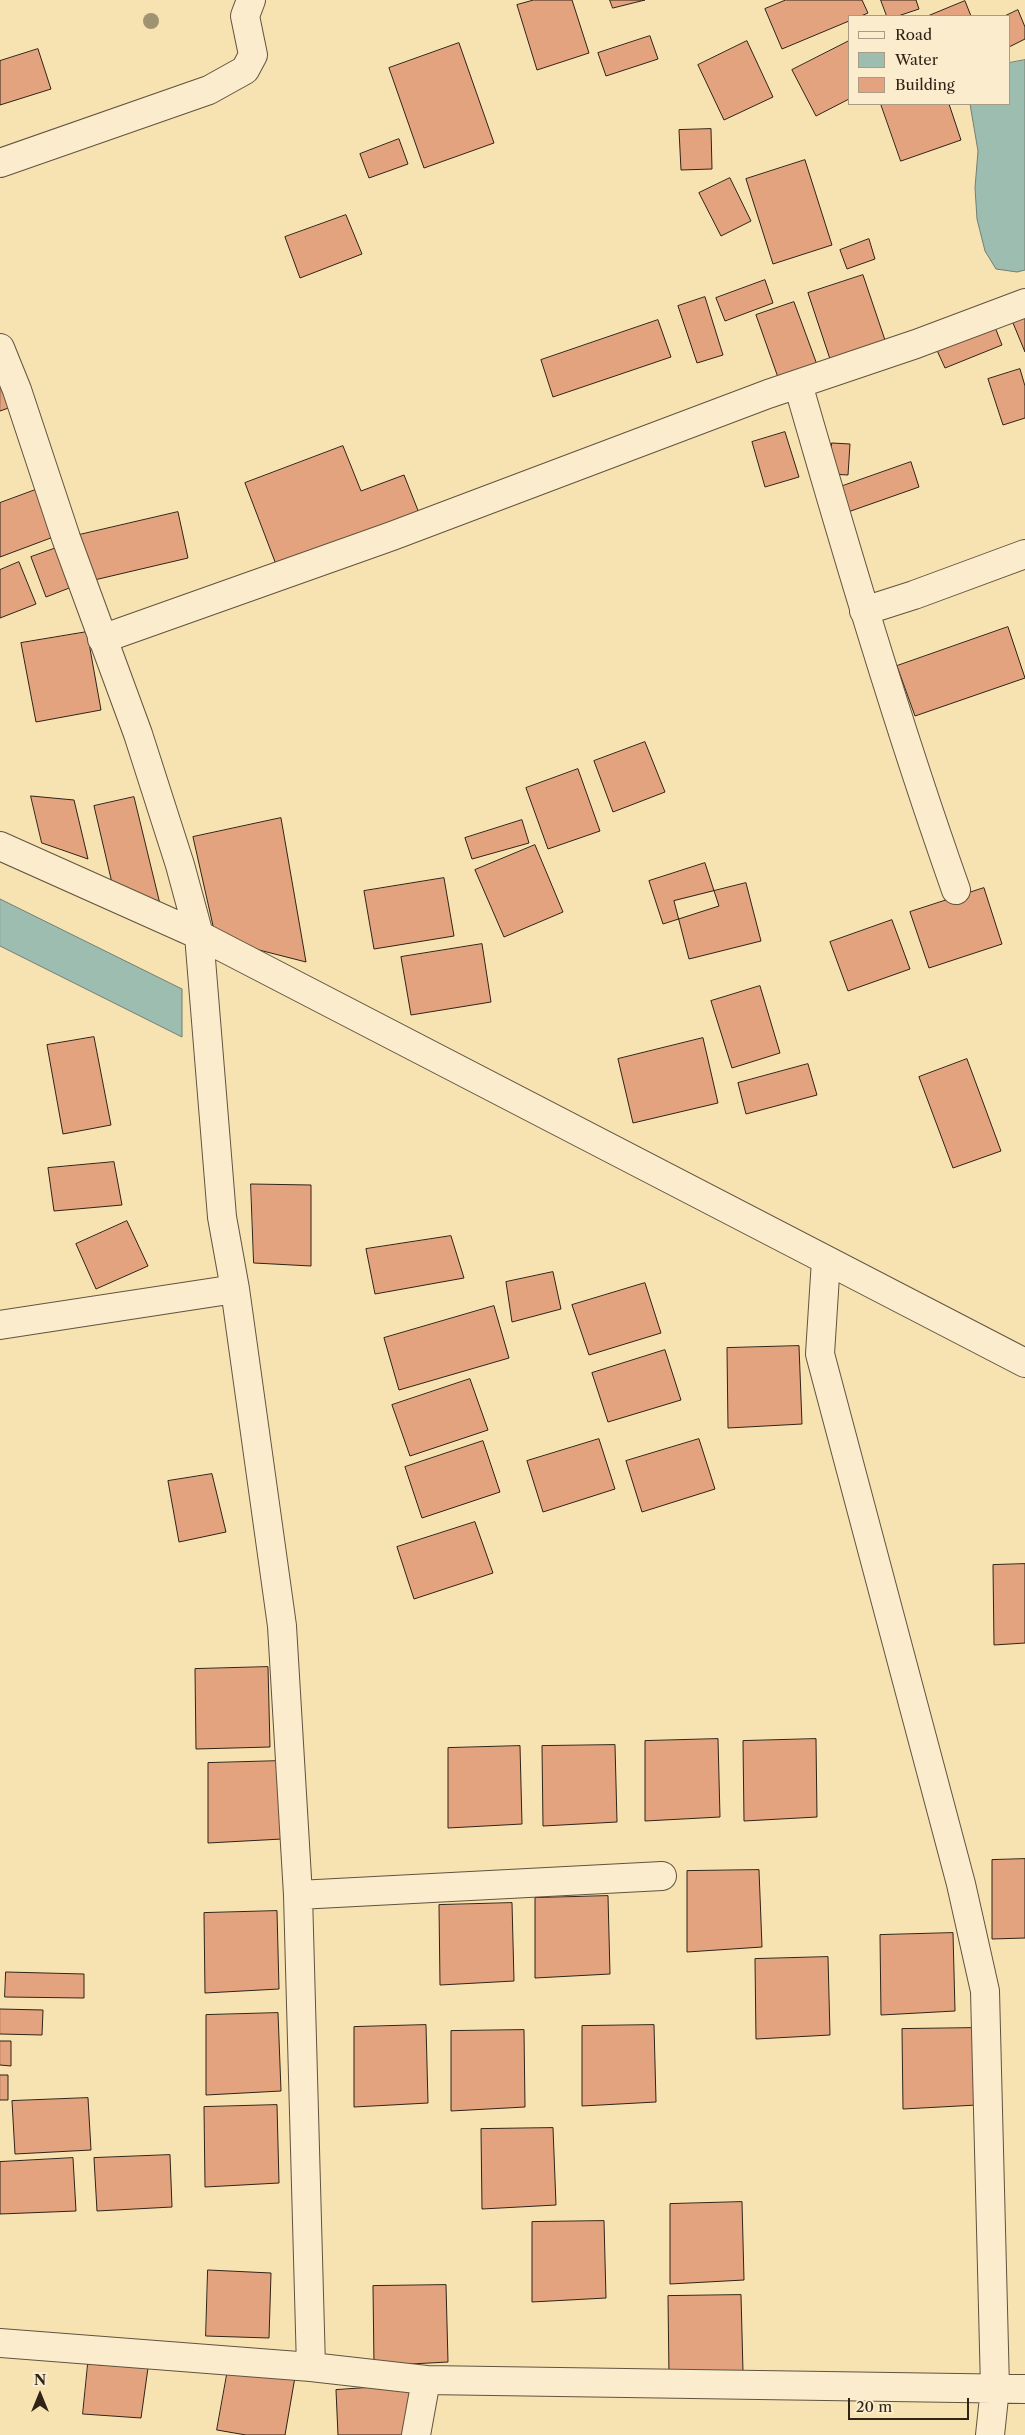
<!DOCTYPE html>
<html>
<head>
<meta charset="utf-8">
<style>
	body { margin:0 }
	#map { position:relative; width:1025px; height:2435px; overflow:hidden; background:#f7e2b2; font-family:"Libre Caslon Text",serif }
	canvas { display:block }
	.legend { position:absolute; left:848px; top:15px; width:162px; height:90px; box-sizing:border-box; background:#faeccd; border:1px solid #a99c84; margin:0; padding:6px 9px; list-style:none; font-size:15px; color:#302317 }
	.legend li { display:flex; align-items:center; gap:10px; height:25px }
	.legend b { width:25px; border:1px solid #a99c84 }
	.north { position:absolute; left:15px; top:2370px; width:50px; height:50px; -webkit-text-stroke:4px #faeccd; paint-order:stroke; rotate:0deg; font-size:14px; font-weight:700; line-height:20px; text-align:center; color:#302317 }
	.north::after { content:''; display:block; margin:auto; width:18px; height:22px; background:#302317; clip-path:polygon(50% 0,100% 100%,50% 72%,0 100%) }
	.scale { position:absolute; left:848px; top:2398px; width:121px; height:22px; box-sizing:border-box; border:2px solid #302317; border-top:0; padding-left:6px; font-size:15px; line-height:18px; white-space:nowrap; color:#302317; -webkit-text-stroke:4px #faeccd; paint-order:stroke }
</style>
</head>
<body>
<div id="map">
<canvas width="1025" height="2435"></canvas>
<ul class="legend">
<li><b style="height:6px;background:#faeccd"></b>Road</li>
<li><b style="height:14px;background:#9dbdb0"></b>Water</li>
<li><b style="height:14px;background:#e4a37f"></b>Building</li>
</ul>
<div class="north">N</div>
<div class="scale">20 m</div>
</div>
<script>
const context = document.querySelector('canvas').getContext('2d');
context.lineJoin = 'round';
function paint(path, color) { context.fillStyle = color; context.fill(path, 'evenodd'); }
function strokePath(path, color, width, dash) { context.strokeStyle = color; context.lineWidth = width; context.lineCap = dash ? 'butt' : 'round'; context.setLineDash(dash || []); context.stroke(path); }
const water = new Path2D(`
	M1025 60V270L1017 272 996 269 985 251 977 219 975 188 978 151 970 104H1009V63Z
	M0 899 182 989V1037L0 946Z`);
paint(water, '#9dbdb0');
strokePath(water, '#717f73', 1);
const building = new Path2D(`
	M534 0H572L589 53 537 70 517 5Z
	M610 0H645L613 8Z
	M786 0H862L868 13 861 16H849V21L782 49 765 9Z
	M881 0H916L919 9 898 16H887Z
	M965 1 971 16H928Z
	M1018 10 1025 27V39L1009 47V16H1005Z
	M650 36 658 59 606 76 598 53Z
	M747 41 773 97 724 120 698 65Z
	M849 41V99L816 116 792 70Z
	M459 43 494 143 424 168 389 68Z
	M38 49 51 89 0 105V61Z
	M881 104H949L961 140 901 161Z
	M711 129 712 169 681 170 679 130Z
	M399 139 408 164 369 178 360 154Z
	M805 160 832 245 773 264 746 179Z
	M730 178 751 221 721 236 699 193Z
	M346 215 362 254 300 278 285 237Z
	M869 239 875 259 847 269 840 250Z
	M863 275 887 346 832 365 808 293Z
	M765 280 773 303 725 321 716 298Z
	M705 297 723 355 697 363 678 306Z
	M794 302 819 370 780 383 756 315Z
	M1025 318V352L1013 323Z
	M658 320 671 357 553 397 541 360Z
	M993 322 1002 345 945 368 935 346Z
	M1020 369 1025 386V418L1003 425 988 379Z
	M0 382 14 406 0 411Z
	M785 432 799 477 765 487 752 442Z
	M832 443 850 444 848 475 830 474Z
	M343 446 361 491 404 475 419 513 277 567 245 483Z
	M911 462 919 487 848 512 840 487Z
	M38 489 56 536 0 557V503Z
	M178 512 188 558 90 581 79 535Z
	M62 546 77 585 46 597 31 557Z
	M19 562 36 604 0 618V570Z
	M1008 627 1025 678 915 716 897 666Z
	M87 632 101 710 36 722 21 643Z
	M645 742 665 792 613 812 594 761Z
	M578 769 600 831 548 849 526 788Z
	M31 796 74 800 88 859 42 843Z
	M134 797 160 904 119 913 94 806Z
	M281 818 306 962 216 939 193 837Z
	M522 820 529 843 472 859 465 838Z
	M535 845 563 912 504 937 475 870Z
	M705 863 719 906 663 924 649 881Z
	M444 878 454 936 374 949 364 891Z
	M746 883 761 941 689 959 674 901Z
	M984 888 1002 944 929 968 910 912Z
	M892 920 910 969 848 991 830 942Z
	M482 944 491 1002 411 1015 401 957Z
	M760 986 780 1053 732 1068 711 1001Z
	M94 1037 111 1125 63 1134 47 1045Z
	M703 1038 718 1103 633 1123 618 1059Z
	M967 1059 1001 1151 953 1168 919 1077Z
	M808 1064 817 1095 746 1114 738 1083Z
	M114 1162 122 1205 54 1211 48 1168Z
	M251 1184 311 1185V1266L254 1263Z
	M127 1221 148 1266 96 1289 76 1244Z
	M451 1236 464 1278 375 1294 366 1249Z
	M553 1272 561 1309 512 1322 506 1282Z
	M645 1283 661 1333 589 1355 572 1305Z
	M494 1306 509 1358 399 1390 384 1338Z
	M799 1346 802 1424 728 1428 727 1348Z
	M665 1350 681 1400 608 1422 592 1373Z
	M470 1379 488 1430 410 1456 392 1405Z
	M599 1439 615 1489 543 1512 527 1461Z
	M699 1439 715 1489 642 1512 626 1461Z
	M483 1441 500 1492 422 1518 405 1467Z
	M212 1474 226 1532 179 1542 168 1481Z
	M475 1522 493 1573 414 1599 397 1547Z
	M1025 1564V1643L994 1645 993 1565Z
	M268 1667 270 1747 196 1749 195 1669Z
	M718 1739 720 1817 645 1821V1741Z
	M816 1739 817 1817 744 1821 743 1741Z
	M615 1745 617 1822 543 1826 542 1746Z
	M520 1746 522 1824 448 1828V1748Z
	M281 1761 282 1839 208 1843V1763Z
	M1025 1859V1938L992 1939V1860Z
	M759 1870 762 1947 687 1952V1871Z
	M608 1896 610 1974 535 1978V1898Z
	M512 1903 514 1981 440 1985 439 1905Z
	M277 1911 279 1989 205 1993 204 1913Z
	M953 1933 955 2011 881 2015 880 1935Z
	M828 1957 830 2035 756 2039 755 1959Z
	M6 1972 84 1974V1998L5 1997Z
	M0 2009 43 2010 42 2035 0 2034Z
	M278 2013 281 2091 206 2095V2015Z
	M426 2025 428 2103 354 2107V2027Z
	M654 2025 656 2102 582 2106V2026Z
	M975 2028 977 2105 903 2109 902 2029Z
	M524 2030 525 2107 451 2111V2031Z
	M0 2041H11V2066L0 2065Z
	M0 2075H8V2100H0Z
	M88 2098 91 2150 15 2154 12 2101Z
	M277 2105 279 2183 205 2187 204 2107Z
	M553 2128 556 2205 482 2209 481 2129Z
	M170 2155 172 2207 97 2211 94 2158Z
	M73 2158 76 2211 0 2214V2162Z
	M742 2202 744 2280 670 2284V2204Z
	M604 2221 606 2298 532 2302V2222Z
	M208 2270 271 2273 269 2338 206 2336Z
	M446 2285 448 2362 374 2366 373 2286Z
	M741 2295 743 2372 669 2376 668 2296Z
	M88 2364 148 2368 141 2418 83 2414Z
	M228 2369 295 2377 285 2435H246L217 2430Z
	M410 2385 413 2435H338L336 2390Z`);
paint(building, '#e4a37f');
strokePath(building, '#302317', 1);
const minor = new Path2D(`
	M0 163 209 90 245 70 253 55 245 16 251 0
	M0 348 17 390 66 538 138 734 180 865 199 935 222 1217 235 1289 282 1626 298 1895 311 2367 426 2380 416 2435
	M798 384C847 554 897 723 956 890
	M864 611 914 595 1025 554
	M102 639 392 536 768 394 916 344 1025 303
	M0 846 199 935 1025 1363
	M826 1260 820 1354 961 1884 985 1991 995 2388 990 2435
	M0 1325 235 1289
	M298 1895 662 1876
	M0 2343 311 2367
	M426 2380 1025 2389`);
strokePath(minor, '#62533e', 30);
strokePath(minor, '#faeccd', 28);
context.fillStyle = '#a09371';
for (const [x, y] of [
	[151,21]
]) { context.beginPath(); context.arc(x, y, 8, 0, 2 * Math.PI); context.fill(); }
</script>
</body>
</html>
